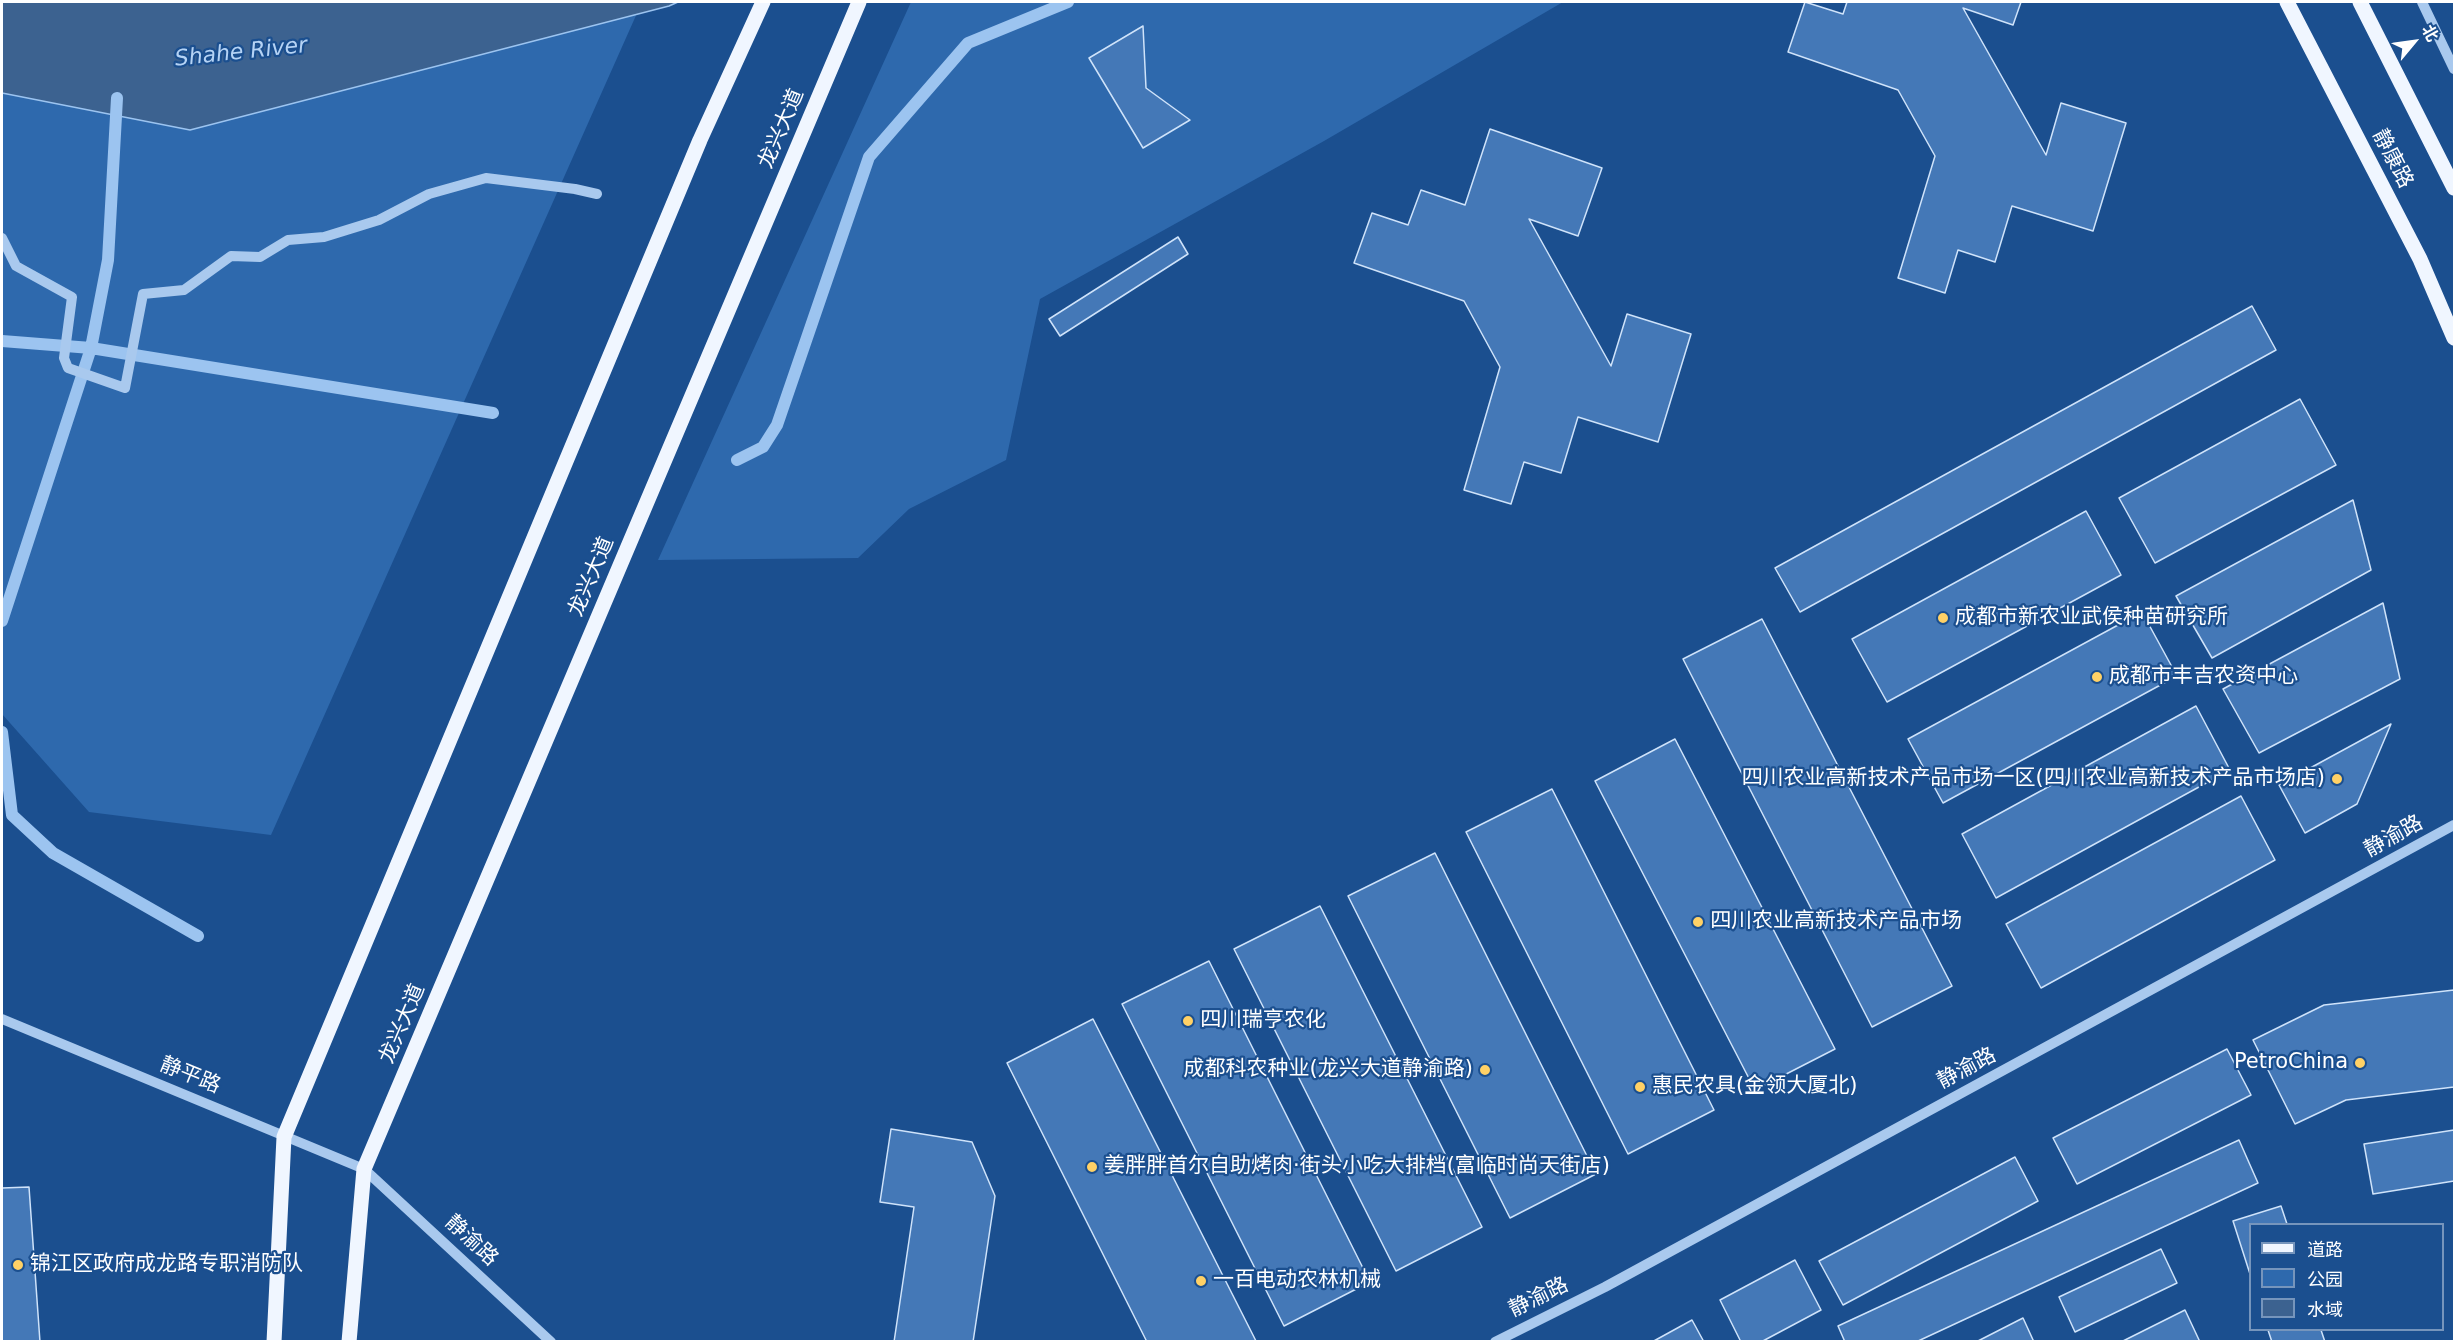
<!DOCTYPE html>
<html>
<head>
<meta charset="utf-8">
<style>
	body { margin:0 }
	#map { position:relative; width:2456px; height:1343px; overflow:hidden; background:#1b4f8f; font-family:"DejaVu Sans","Noto Sans SC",sans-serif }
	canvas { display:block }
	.frame { position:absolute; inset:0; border:3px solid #fff; pointer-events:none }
	.legend { position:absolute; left:2249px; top:1223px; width:195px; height:108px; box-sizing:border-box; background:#1b4f8f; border:2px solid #7695bc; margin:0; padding:8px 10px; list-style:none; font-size:18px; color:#fff }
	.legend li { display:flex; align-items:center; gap:12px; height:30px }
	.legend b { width:30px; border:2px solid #7695bc }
	.north { position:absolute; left:2384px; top:12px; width:60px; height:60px; -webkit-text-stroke:4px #1b4f8f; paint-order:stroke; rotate:61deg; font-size:16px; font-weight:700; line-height:24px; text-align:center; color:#fff }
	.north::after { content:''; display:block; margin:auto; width:21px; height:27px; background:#fff; clip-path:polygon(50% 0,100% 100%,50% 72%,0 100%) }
</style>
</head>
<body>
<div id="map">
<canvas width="2456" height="1343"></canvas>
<div class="frame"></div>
<ul class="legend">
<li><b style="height:8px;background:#f0f6ff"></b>道路</li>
<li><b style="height:16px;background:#2e69ad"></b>公园</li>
<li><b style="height:16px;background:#3c6290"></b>水域</li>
</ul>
<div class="north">北</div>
</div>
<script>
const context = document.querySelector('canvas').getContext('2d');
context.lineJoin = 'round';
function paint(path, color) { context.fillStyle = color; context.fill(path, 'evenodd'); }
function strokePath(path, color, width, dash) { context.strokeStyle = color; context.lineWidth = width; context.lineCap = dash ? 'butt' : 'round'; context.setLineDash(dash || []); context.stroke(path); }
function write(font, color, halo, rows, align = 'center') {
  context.font = font + ' "DejaVu Sans","Noto Sans SC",sans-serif'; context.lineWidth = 4.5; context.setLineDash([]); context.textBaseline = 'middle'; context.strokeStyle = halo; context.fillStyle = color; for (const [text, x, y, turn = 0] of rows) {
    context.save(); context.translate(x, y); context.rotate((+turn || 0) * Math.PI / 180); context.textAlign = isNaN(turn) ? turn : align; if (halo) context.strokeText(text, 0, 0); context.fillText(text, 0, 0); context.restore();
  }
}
paint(new Path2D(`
	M2 2H642L271 835 89 812 2 714Z
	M911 2H1563L1324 141 1040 299 1006 460 909 509 858 558 658 560Z`), '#2e69ad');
const water = new Path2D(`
	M2 2H678L669 6 190 130 2 93Z`);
paint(water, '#3c6290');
strokePath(water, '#9cc4f0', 1.5);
strokePath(new Path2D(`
	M2 341 91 348 493 413
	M737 460 763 447 777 425 869 157 968 43 1068 2
	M2 621 91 348 108 260 117 98
	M2 732 12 815 53 853 198 936`), '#9cc4f0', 12);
const building = new Path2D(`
	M1805 2 1843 14 1847 2H2021L2013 25 1963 8 2046 155 2061 103 2126 123 2093 231 2012 206 1995 262 1958 250 1945 293 1898 278 1935 156 1898 90 1788 52Z
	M1143 26 1146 88 1190 120 1143 148 1089 58Z
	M1490 129 1602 168 1578 236 1529 219 1611 366 1627 314 1691 334 1658 442 1578 417 1561 473 1524 462 1511 504 1464 490 1500 367 1464 301 1354 263 1372 213 1408 225 1421 190 1465 205Z
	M1178 237 1188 254 1060 336 1049 319Z
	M2252 306 2276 350 1800 612 1775 568Z
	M2300 399 2336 465 2155 563 2119 498Z
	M2353 500 2371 570 2212 658 2176 596Z
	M2086 511 2121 575 1887 702 1852 639Z
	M2383 603 2400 679 2259 753 2223 689Z
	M2142 612 2177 676 1943 803 1908 739Z
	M1762 619 1952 986 1872 1027 1683 659Z
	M2196 706 2230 770 1996 898 1962 834Z
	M2391 724 2357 804 2305 833 2279 785Z
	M1675 739 1835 1049 1755 1090 1595 781Z
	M1552 789 1714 1110 1628 1154 1466 832Z
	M2241 796 2275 860 2041 988 2006 924Z
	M1435 853 1596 1174 1510 1218 1348 896Z
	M1320 906 1482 1227 1396 1271 1234 949Z
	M1209 961 1370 1282 1284 1326 1122 1004Z
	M2454 990V1087L2346 1100 2295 1124 2253 1040 2324 1005Z
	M1093 1019 1256 1341 1147 1342 1007 1063Z
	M2227 1049 2251 1095 2077 1184 2053 1138Z
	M891 1129 972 1142 995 1196 973 1342H894L914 1207 880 1202Z
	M2454 1130V1181L2373 1194 2364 1144Z
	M2239 1140 2258 1183 1916 1342H1845L1838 1326Z
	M2015 1157 2038 1201 1843 1305 1819 1261Z
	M29 1187 40 1342H2V1188Z
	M2281 1206 2287 1224H2250V1274L2233 1221Z
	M2161 1249 2177 1283 2075 1332 2059 1297Z
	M1795 1260 1821 1310 1761 1342H1741L1720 1300Z
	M2185 1310 2200 1342H2121Z
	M2023 1318 2034 1342H1976Z
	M1692 1320 1704 1342H1652Z
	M2268 1330H2321L2325 1342H2272Z`);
paint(building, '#4478b7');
strokePath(building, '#cfe3fa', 1.5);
strokePath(new Path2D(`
	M2422 2 2454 69
	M2 238 16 266 72 297 64 358 68 368 125 388 143 294 184 290 231 256 260 257 288 240 324 237 379 220 429 194 486 178 575 189 597 194
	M2 1019 364 1169 551 1342
	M1495 1342 1605 1287 2454 825`), '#a9c9ee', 10);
strokePath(new Path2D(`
	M2287 2 2420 259 2454 338
	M2360 2 2454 188
	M274 1342 284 1137 700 140 763 2
	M349 1342 364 1169 859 2`), '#f0f6ff', 15);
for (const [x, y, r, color] of [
	[1943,618,6,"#ffd166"],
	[2097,677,6,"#ffd166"],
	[2337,779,6,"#ffd166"],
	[1698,922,6,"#ffd166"],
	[1188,1021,6,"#ffd166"],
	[2360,1063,6,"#ffd166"],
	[1485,1070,6,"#ffd166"],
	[1640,1087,6,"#ffd166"],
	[1092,1167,6,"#ffd166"],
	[18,1265,6,"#ffd166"],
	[1201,1281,6,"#ffd166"]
]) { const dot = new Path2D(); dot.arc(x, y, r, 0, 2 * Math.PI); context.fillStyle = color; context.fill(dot); strokePath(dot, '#1b4f8f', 2); }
write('21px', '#fff', '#1b4f8f', [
	["龙兴大道",782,129,-67],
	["静康路",2392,159,63],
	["龙兴大道",592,577,-67],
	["静渝路",2394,837,-29],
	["龙兴大道",403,1024,-67],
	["静渝路",1967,1069,-28],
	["静平路",190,1076,22],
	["静渝路",471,1241,43],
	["静渝路",1539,1298,-26]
]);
write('21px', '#fff', '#1b4f8f', [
	["成都市新农业武侯种苗研究所",1955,618],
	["成都市丰吉农资中心",2109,677],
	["四川农业高新技术产品市场一区(四川农业高新技术产品市场店)",2325,779,"right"],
	["四川农业高新技术产品市场",1710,922],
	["四川瑞亨农化",1200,1021],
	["PetroChina",2348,1063,"right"],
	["成都科农种业(龙兴大道静渝路)",1473,1070,"right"],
	["惠民农具(金领大厦北)",1652,1087],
	["姜胖胖首尔自助烤肉·街头小吃大排档(富临时尚天街店)",1104,1167],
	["锦江区政府成龙路专职消防队",30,1265],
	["一百电动农林机械",1213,1281]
], 'left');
write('italic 22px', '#b5d3f5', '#1b4f8f', [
	["Shahe River",241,53,-6]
]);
</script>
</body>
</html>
